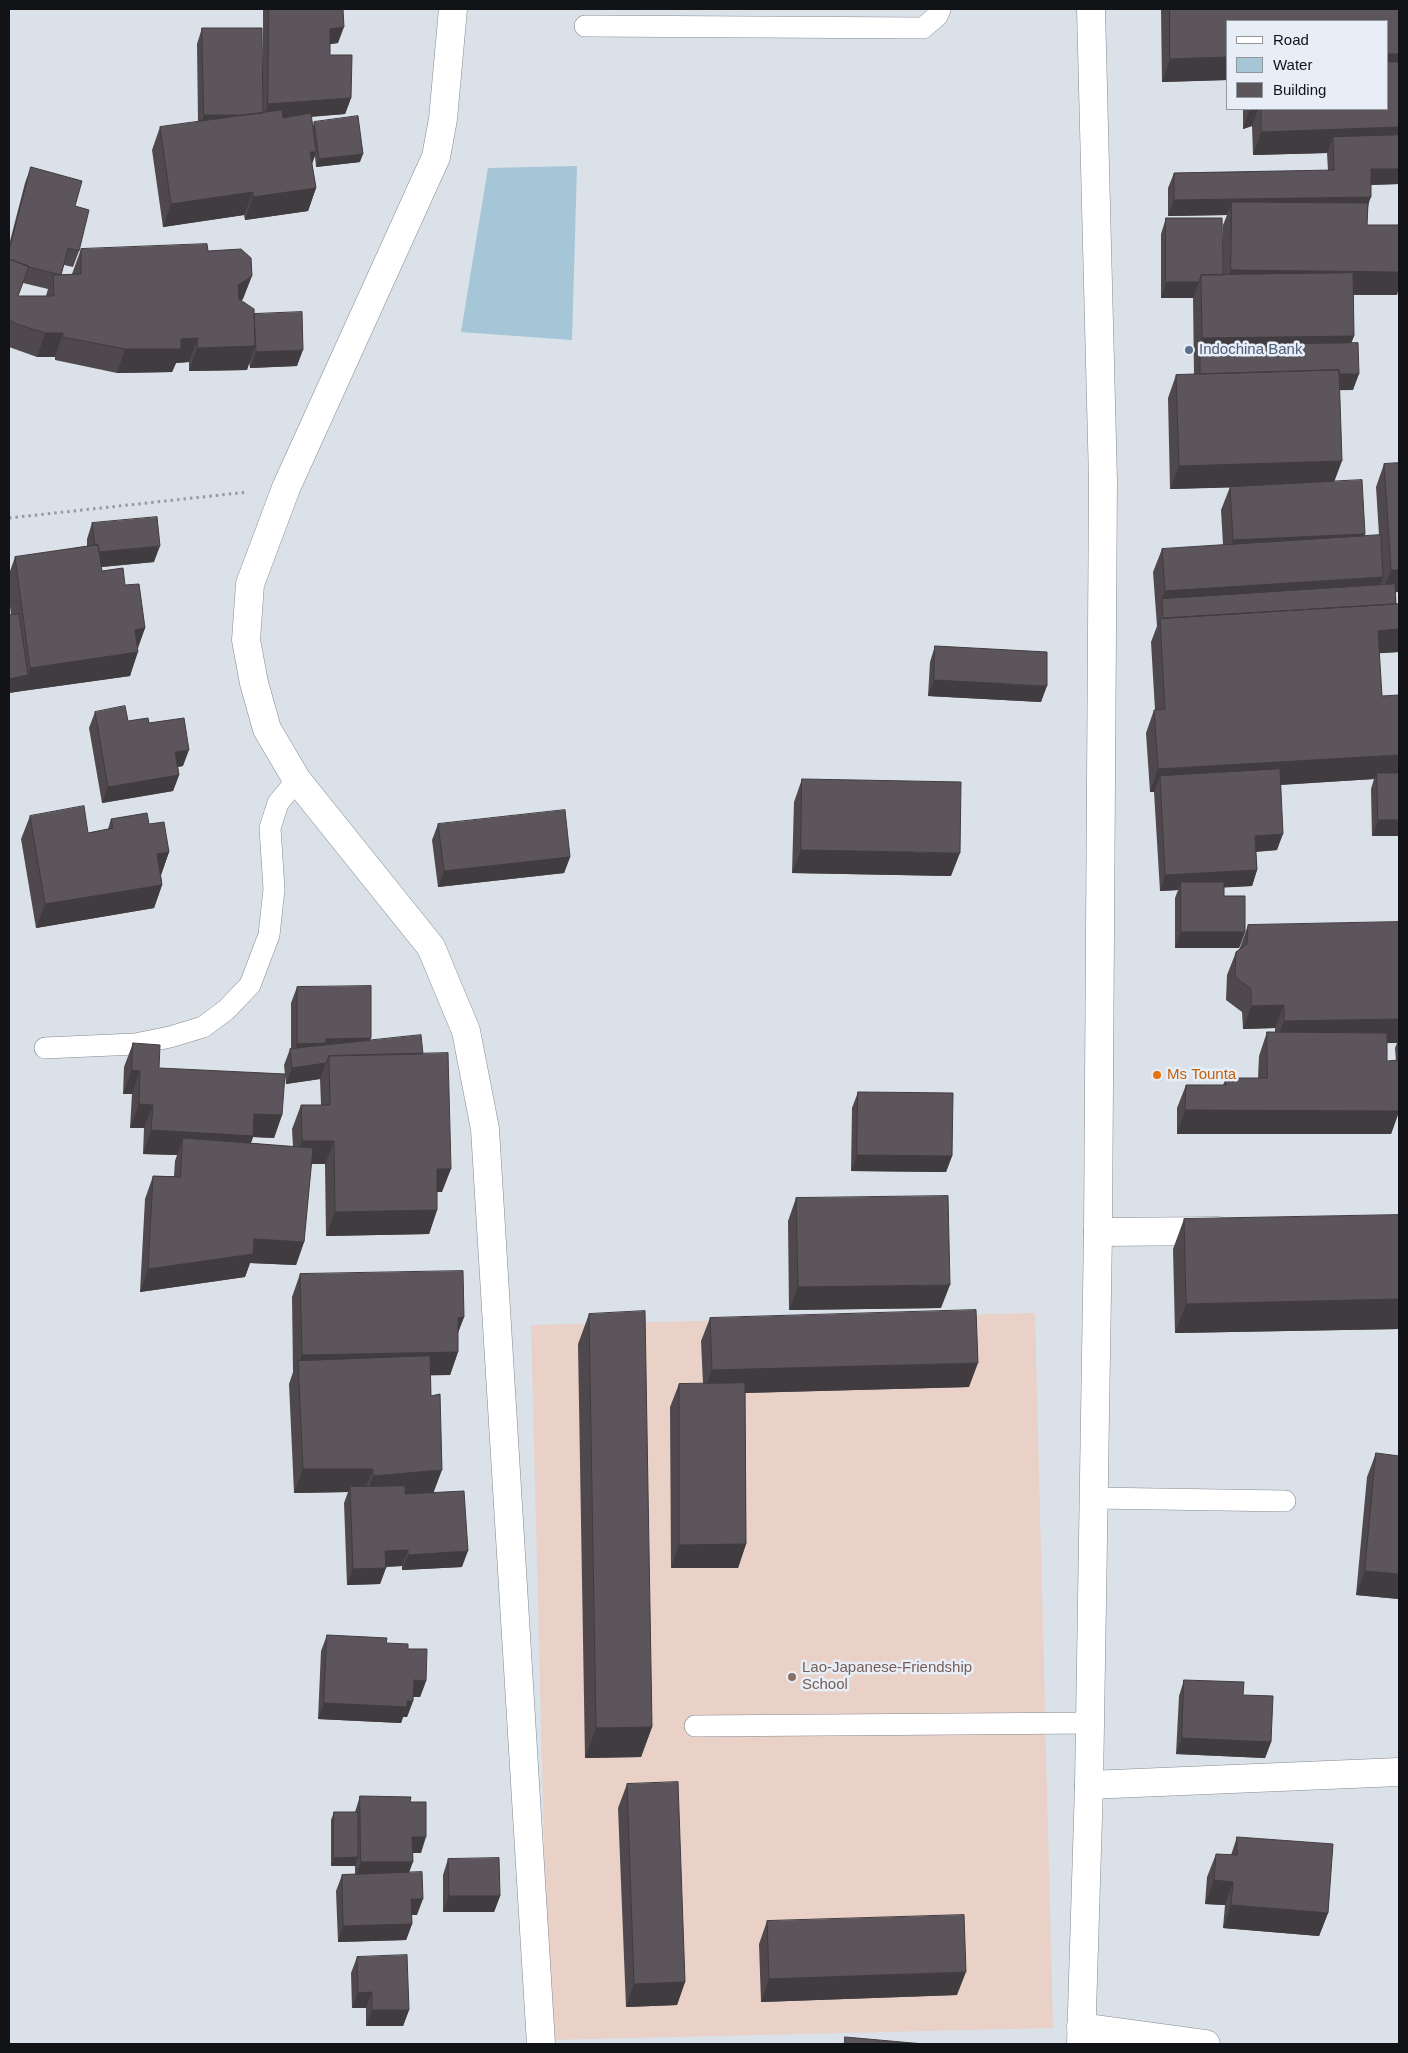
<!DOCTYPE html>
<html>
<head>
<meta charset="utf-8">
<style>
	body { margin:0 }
	#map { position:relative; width:1408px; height:2053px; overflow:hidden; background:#dae1e9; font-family:Arial,sans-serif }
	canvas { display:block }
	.frame { position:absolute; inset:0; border:10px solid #111316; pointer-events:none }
	.legend { position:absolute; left:1226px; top:20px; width:162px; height:90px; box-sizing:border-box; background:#e7eef7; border:1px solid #91969d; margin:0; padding:6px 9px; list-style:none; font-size:15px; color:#111316 }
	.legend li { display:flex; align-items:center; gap:10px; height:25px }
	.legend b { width:25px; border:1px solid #91969d }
</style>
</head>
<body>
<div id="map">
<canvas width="1408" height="2053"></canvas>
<div class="frame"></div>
<ul class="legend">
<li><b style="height:6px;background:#fff"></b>Road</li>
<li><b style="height:14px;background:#a4c6d7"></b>Water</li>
<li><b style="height:14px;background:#5c555b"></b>Building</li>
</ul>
</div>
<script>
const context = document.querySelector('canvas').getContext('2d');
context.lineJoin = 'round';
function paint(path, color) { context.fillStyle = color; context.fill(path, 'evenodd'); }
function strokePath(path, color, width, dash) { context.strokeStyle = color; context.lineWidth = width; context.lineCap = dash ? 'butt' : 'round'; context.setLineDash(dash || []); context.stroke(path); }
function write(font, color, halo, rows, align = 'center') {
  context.font = font + ' Arial,sans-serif'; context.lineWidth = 5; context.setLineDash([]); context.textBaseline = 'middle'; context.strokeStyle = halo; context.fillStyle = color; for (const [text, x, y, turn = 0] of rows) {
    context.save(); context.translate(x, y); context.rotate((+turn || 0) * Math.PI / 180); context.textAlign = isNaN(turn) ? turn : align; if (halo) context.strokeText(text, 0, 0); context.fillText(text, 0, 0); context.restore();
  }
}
paint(new Path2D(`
	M1035 1313 1053 2028 549 2040 531 1325Z`), '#e9d1c7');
paint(new Path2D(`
	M577 166 572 340 461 332 488 168Z`), '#a4c6d7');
const service = new Path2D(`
	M585 26 923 28 937 16 940 9
	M45 1048 135 1044 170 1037 203 1027 226 1010 250 985 269 935 274 889 270 828 278 803 297 780
	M1094 1498 1285 1501
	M695 1726 1091 1723`);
const minor = new Path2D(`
	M453 9 443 119 436 157 286 488 250 584 246 640 254 683 267 729 297 780 431 947 466 1031 485 1129 541 2044
	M1098 1232 1218 1231
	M1089 1785 1399 1772
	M1081 2027 1206 2044`);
const tertiary = new Path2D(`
	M1081 2044 1089 1785 1098 1232 1103 481 1091 9`);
strokePath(service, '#848a91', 22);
strokePath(minor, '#848a91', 29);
strokePath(tertiary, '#848a91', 29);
strokePath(new Path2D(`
	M9 518 248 492`), '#959ba1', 3, [2.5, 4]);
strokePath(service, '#fff', 21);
strokePath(minor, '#fff', 28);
strokePath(tertiary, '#fff', 28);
paint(new Path2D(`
	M263 9H343L338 43 330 44V55L351 98 345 114 311 117 313 126 314 122 360 162 316 167 315 156 312 164 316 188 308 211 245 220 244 215 163 227 152 150 160 127 198 122 197 44 202 28 263 73Z
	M1161 9H1399V184L1371 185 1368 208 1367 225 1397 295H1353L1354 336 1351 343 1353 390H1339L1334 481 1364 536 1379 535 1376 487 1384 464 1399 463V592H1396V604H1399V652L1379 653 1382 696 1399 836H1372L1371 789 1374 779 1281 785 1277 850 1256 852 1257 870 1252 886 1224 887V896L1245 932 1239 948H1175V898L1178 890 1160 891 1154 792H1150L1146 733 1154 710H1155L1151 642 1157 626 1153 572 1162 549 1223 545 1221 510 1230 487 1170 489 1168 398 1176 375 1194 374 1193 298H1161V234L1166 218 1223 275V225L1227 215 1168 216V188L1174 173 1328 171 1327 153 1253 155 1252 126 1243 129V109H1387L1227 21V80L1162 82Z
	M31 167 75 206 79 251 73 267 64 265 61 275 72 274 81 249 208 251 243 299 241 300 254 314 297 366 250 368 249 362 247 370 189 371V362L176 363 172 372 117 373 55 360V357H37L9 347V245L25 183ZM23 283 48 289 46 296H18Z
	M92 523 154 562 102 567V571L125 585 145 628 137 649 130 676 22 691 9 693V615H11L9 597V574L15 557 87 546V539Z
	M935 646 1041 702 928 696 930 662Z
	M95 712 128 721 149 723 183 766 178 767 179 775 173 791 102 803 89 728Z
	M802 779 951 876 792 873 794 802Z
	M30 816 88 833 108 829 111 819 149 824 169 852 161 875 162 885 154 908 36 928 21 839Z
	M438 824 570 857 564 873 438 887 432 840Z
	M1399 922V1136L1398 1115 1391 1134H1177V1108L1186 1085H1223L1226 1078H1258L1259 1056 1267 1032 1275 1033V1028L1243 1029 1242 1012 1226 1000 1227 975 1236 952 1239 950 1248 925ZM1387 1043H1397L1395 1048 1396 1061H1387Z
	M297 987 370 1040 423 1054 442 1192H437V1210L429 1234 326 1236 325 1164H311L304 1242 296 1265 250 1263 245 1277 140 1292 145 1199 153 1176H174L175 1161 177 1155 143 1154 144 1128H130L132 1094H123L124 1067 133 1043 159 1068 282 1115 274 1138 253 1137 251 1143 293 1147 292 1129 301 1105H321L320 1079 286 1084 284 1065 290 1049H291V1003Z
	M858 1092 952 1156 946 1172 851 1171 852 1108Z
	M796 1198 941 1308 789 1310 788 1221Z
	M1399 1215V1329L1175 1333 1173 1249 1184 1219Z
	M300 1274 464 1317 458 1333V1352L450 1375H430L434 1493 462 1567 402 1570V1566L386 1567 380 1584 347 1585 344 1503 348 1492 294 1493 289 1384 293 1372 292 1297Z
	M589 1314 652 1727 641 1757 585 1758 578 1344Z
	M710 1318 969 1387 745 1393 746 1544 738 1568H671L670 1407 679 1384H703L701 1341Z
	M1376 1453 1399 1599 1356 1595 1367 1477Z
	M327 1635 386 1643 408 1649 426 1681 420 1697H413V1701L407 1717H403L401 1723 318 1719 321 1651Z
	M1184 1680 1243 1695 1271 1742 1265 1758 1176 1754 1179 1696Z
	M627 1784 685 1982 677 2005 626 2007 618 1808Z
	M360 1796 410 1802 421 1853H413L409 1873 417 1915H411L412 1924 406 1940 338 1942 336 1891 342 1875 355 1874V1865L331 1866V1820L334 1812H355Z
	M1237 1837 1328 1913 1319 1936 1223 1928 1225 1905 1205 1904 1207 1877 1216 1854 1231 1855Z
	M448 1859 500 1896 494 1912H443V1875Z
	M767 1921 957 1995 761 2002 759 1944Z
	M357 1957 409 2010 403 2026H366V2008H352L351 1973Z`), '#4f494e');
paint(new Path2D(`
	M344 27 338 43 324 45 330 29Z
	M1387 54H1399V77H1387Z
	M1227 57V80L1162 82 1170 59Z
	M351 98 345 114 263 120 268 104Z
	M1250 109H1258L1252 126 1243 129Z
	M204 115H263L198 131Z
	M1399 127V150L1333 137 1327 153 1253 155 1261 132Z
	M310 152H316L308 175Z
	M363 154 360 162 316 167 319 159Z
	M1371 169H1399V184L1365 185Z
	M316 188 308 211 245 220 253 197Z
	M253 192 244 215 163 227 171 204Z
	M1371 197 1365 213 1232 202 1227 215 1168 216 1174 200Z
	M1231 270 1399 272V288L1397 295 1223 293Z
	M252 276 243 299 230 308 238 285Z
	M1166 282H1199L1193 298H1161Z
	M45 333H63L55 357H37Z
	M1354 336 1345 359 1200 345 1202 338Z
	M198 338 189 362 176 363 172 372 117 373 125 349 181 339Z
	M255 346 247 370 189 371 197 348Z
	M303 350 297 366 250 368 256 352Z
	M1359 374 1353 390 1194 392 1200 376Z
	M1342 461 1333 485 1170 489 1179 466Z
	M1365 534 1357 557 1224 563 1233 540Z
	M160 546 154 562 90 568 96 552Z
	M1391 570H1399V592L1382 593Z
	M1383 577 1375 600 1162 599 1156 615 1165 591Z
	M145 628 137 651 135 630Z
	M1399 629V652L1369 654 1378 631Z
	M138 652 130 676 22 691 9 693V679L28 675 30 668Z
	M934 680 1047 686 1041 702 928 696Z
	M189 750 183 766 169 768 175 752Z
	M1399 755V778L1377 773 1374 779 1161 792 1160 776 1154 792H1150L1158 769Z
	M179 775 173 791 102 803 108 787Z
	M1378 820H1399V836H1372Z
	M1283 834 1277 850 1250 852 1255 836Z
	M801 850 960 853 951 876 792 873Z
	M169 852 161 875 157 854Z
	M570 857 564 873 438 887 444 871Z
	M1257 870 1252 886 1181 890V882L1178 890 1160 891 1165 875Z
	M162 885 154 908 36 928 45 904Z
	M1181 932H1245L1239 948H1175Z
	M1284 1005 1275 1028 1243 1029 1251 1006Z
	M1399 1019V1036L1397 1043 1275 1044 1284 1021Z
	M371 1038 365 1054 291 1060 297 1044 326 1039Z
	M326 1063 320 1079 286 1084 292 1068Z
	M132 1070 140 1071 132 1094H123Z
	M139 1104 153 1105 144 1128H130Z
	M1185 1110 1399 1111 1391 1134H1177Z
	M254 1114 282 1115 274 1138 253 1137 245 1159 183 1138 177 1155 143 1154 151 1130Z
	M302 1141H334L325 1164H293Z
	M857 1155 952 1156 946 1172 851 1171Z
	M437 1169H451L442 1192H428Z
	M437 1210 429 1234 326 1236 335 1212Z
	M254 1239 304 1242 296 1265 250 1263 245 1277 140 1292 148 1269Z
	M950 1285 941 1308 789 1310 798 1287Z
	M1399 1299V1329L1175 1333 1186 1304Z
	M464 1317 455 1340 458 1318Z
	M458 1352 450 1375 298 1378V1366L302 1355Z
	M978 1363 969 1387 703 1394 712 1370Z
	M303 1469H373L364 1492 350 1487 348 1492 294 1493Z
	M442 1470 433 1494 365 1499 373 1476Z
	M746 1544 738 1568H671L679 1545Z
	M408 1550 402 1566 379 1567 385 1551Z
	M468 1551 462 1567 402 1570 408 1555Z
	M386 1568 380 1584 347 1585 353 1569Z
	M1365 1571 1399 1574V1599L1356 1595Z
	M414 1680 426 1681 420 1697 408 1696Z
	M407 1701H413L407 1717H403L401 1723 318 1719 324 1703Z
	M652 1727 641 1757 585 1758 596 1728Z
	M1182 1738 1271 1742 1265 1758 1176 1754Z
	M412 1837H426L421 1853H407Z
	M358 1857 355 1866H331L334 1858Z
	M361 1862H413L407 1878H355Z
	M1214 1880 1233 1882 1225 1905 1205 1904Z
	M449 1896H500L494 1912H443Z
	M411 1899H423L417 1915H405Z
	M1231 1905 1328 1913 1319 1936 1223 1928Z
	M412 1924 406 1940 338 1942 343 1926Z
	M966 1972 957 1995 761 2002 769 1979Z
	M685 1982 677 2005 626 2007 634 1984Z
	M372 1992 366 2008H352L358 1993Z
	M372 2010H409L403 2026H366Z`), '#403c40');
const building = new Path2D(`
	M269 9H343L344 27 330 29V55H352L351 98 268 104Z
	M1170 9H1399V54H1387V21H1227V57L1170 59Z
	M202 28H262L263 113 245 115H204Z
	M1387 62H1399V127L1261 132V109H1387Z
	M282 110 283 118 311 113 316 152H310L316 188 253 197V192L171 204 160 127Z
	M358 116 363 154 319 159 314 122Z
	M1399 135V169H1371V197L1174 200V173L1334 170 1333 137Z
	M31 167 82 181 75 206 89 210 79 251 68 248 61 275 29 267 9 259V251Z
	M1232 202 1368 203 1367 225H1399V272L1231 270Z
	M1166 218H1222L1223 275H1201L1199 282H1166Z
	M207 244 208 251 241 249 251 258 252 276 238 285 239 299 254 309 255 346 197 348 198 338 181 339V349H125L63 337V333H45L17 324 9 320V259L29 266 18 296H54L53 275 81 274V249Z
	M1353 273 1354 336 1202 338 1201 275Z
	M302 312 303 350 256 352 254 314Z
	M1358 343 1359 374H1339V370L1200 374V345Z
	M1339 370 1342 461 1179 466 1176 375Z
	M1399 463V570H1391L1384 464Z
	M1362 480 1365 534 1233 540 1230 487Z
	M157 517 160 546 99 552 98 545H95L92 523Z
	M1381 535 1383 577 1165 591 1162 549Z
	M98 545 102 571 123 568 125 585 139 584 145 628 135 630 138 652 30 668 15 557Z
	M1395 584 1396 604 1163 618 1162 599Z
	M1399 604V629L1378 631 1382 696 1399 695V755L1158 769 1154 710 1165 709 1160 619Z
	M19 614 28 675 9 679V615Z
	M935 646 1047 652V686L934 680Z
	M125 706 128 721 148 718 149 723 184 718 189 750 175 752 179 775 108 787 95 712Z
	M1280 769 1283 834 1255 836 1257 870 1165 875 1160 776Z
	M1377 773H1399V820H1378Z
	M802 779 961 782 960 853 801 850Z
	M84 806 88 833 113 828 111 819 147 813 149 824 164 822 169 852 157 854 162 885 45 904 30 816Z
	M565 810 570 857 444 871 438 824Z
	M1181 882H1224V896H1245V932H1181Z
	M1399 922V1019L1284 1021V1005L1251 1006V989L1235 977 1236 952 1247 944 1248 925Z
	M371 986V1038L326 1039V1043L297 1044V987Z
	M1267 1032 1387 1033V1061L1399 1060V1111L1185 1110 1186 1085H1226V1078H1267Z
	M421 1035 423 1054 329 1056 326 1063 292 1068 290 1049Z
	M133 1043 160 1045 159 1068 285 1074 282 1115 254 1114 253 1136 151 1130 153 1105 139 1104 140 1071 132 1070Z
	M448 1053 451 1169H437V1210L335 1212 334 1141H302L301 1105H330L329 1056Z
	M858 1092 953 1093 952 1156 857 1155Z
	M183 1138 313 1148 304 1242 254 1239 253 1254 148 1269 153 1176 180 1177Z
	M948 1196 950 1285 798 1287 796 1198Z
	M1399 1215V1299L1186 1304 1184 1219Z
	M463 1271 464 1317 458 1318V1352L302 1355 300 1274Z
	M976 1310 978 1363 712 1370 710 1318Z
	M645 1311 652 1727 596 1728 589 1314Z
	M430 1356 431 1396 440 1394 442 1470 373 1476V1469H303L298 1361Z
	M745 1383 746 1544 679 1545V1384Z
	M1376 1453 1399 1456V1574L1365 1571Z
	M405 1486V1494L464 1491 468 1551 408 1555V1550L385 1551 386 1568 353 1569 350 1487Z
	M327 1635 387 1638 386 1643 408 1644V1649H427L426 1681 414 1680 413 1701H407V1707L324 1703Z
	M1184 1680 1244 1682 1243 1695 1273 1696 1271 1742 1182 1738Z
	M678 1782 685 1982 634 1984 627 1784Z
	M360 1796 411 1797 410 1802H426V1837H412L413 1862H361Z
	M334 1812H358V1857L334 1858Z
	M1237 1837 1333 1844 1328 1913 1231 1905 1233 1882 1214 1880 1216 1854 1237 1855Z
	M499 1858 500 1896H449L448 1859Z
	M422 1872 423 1899H411L412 1924 343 1926 342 1875Z
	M964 1915 966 1972 769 1979 767 1921Z
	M407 1955 409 2010H372V1992L358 1993 357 1957Z
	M845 2037 924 2044H845Z`);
paint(building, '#5c555b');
strokePath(building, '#403c40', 1);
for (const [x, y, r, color] of [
	[1189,350,5,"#5c6f8a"],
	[1157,1075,5,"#e8710a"],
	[792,1677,5,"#8d6e63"]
]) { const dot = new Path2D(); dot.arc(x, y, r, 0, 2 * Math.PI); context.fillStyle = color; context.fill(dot); strokePath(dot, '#e7eef7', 2); }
write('15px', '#4e5e75', '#e7eef7', [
	["Indochina Bank",1199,350]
], 'left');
write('15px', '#c56008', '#e7eef7', [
	["Ms Tounta",1167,1075]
], 'left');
write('15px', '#785e54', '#e7eef7', [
	["Lao-Japanese-Friendship",802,1668],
	["School",802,1685]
], 'left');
</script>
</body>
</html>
